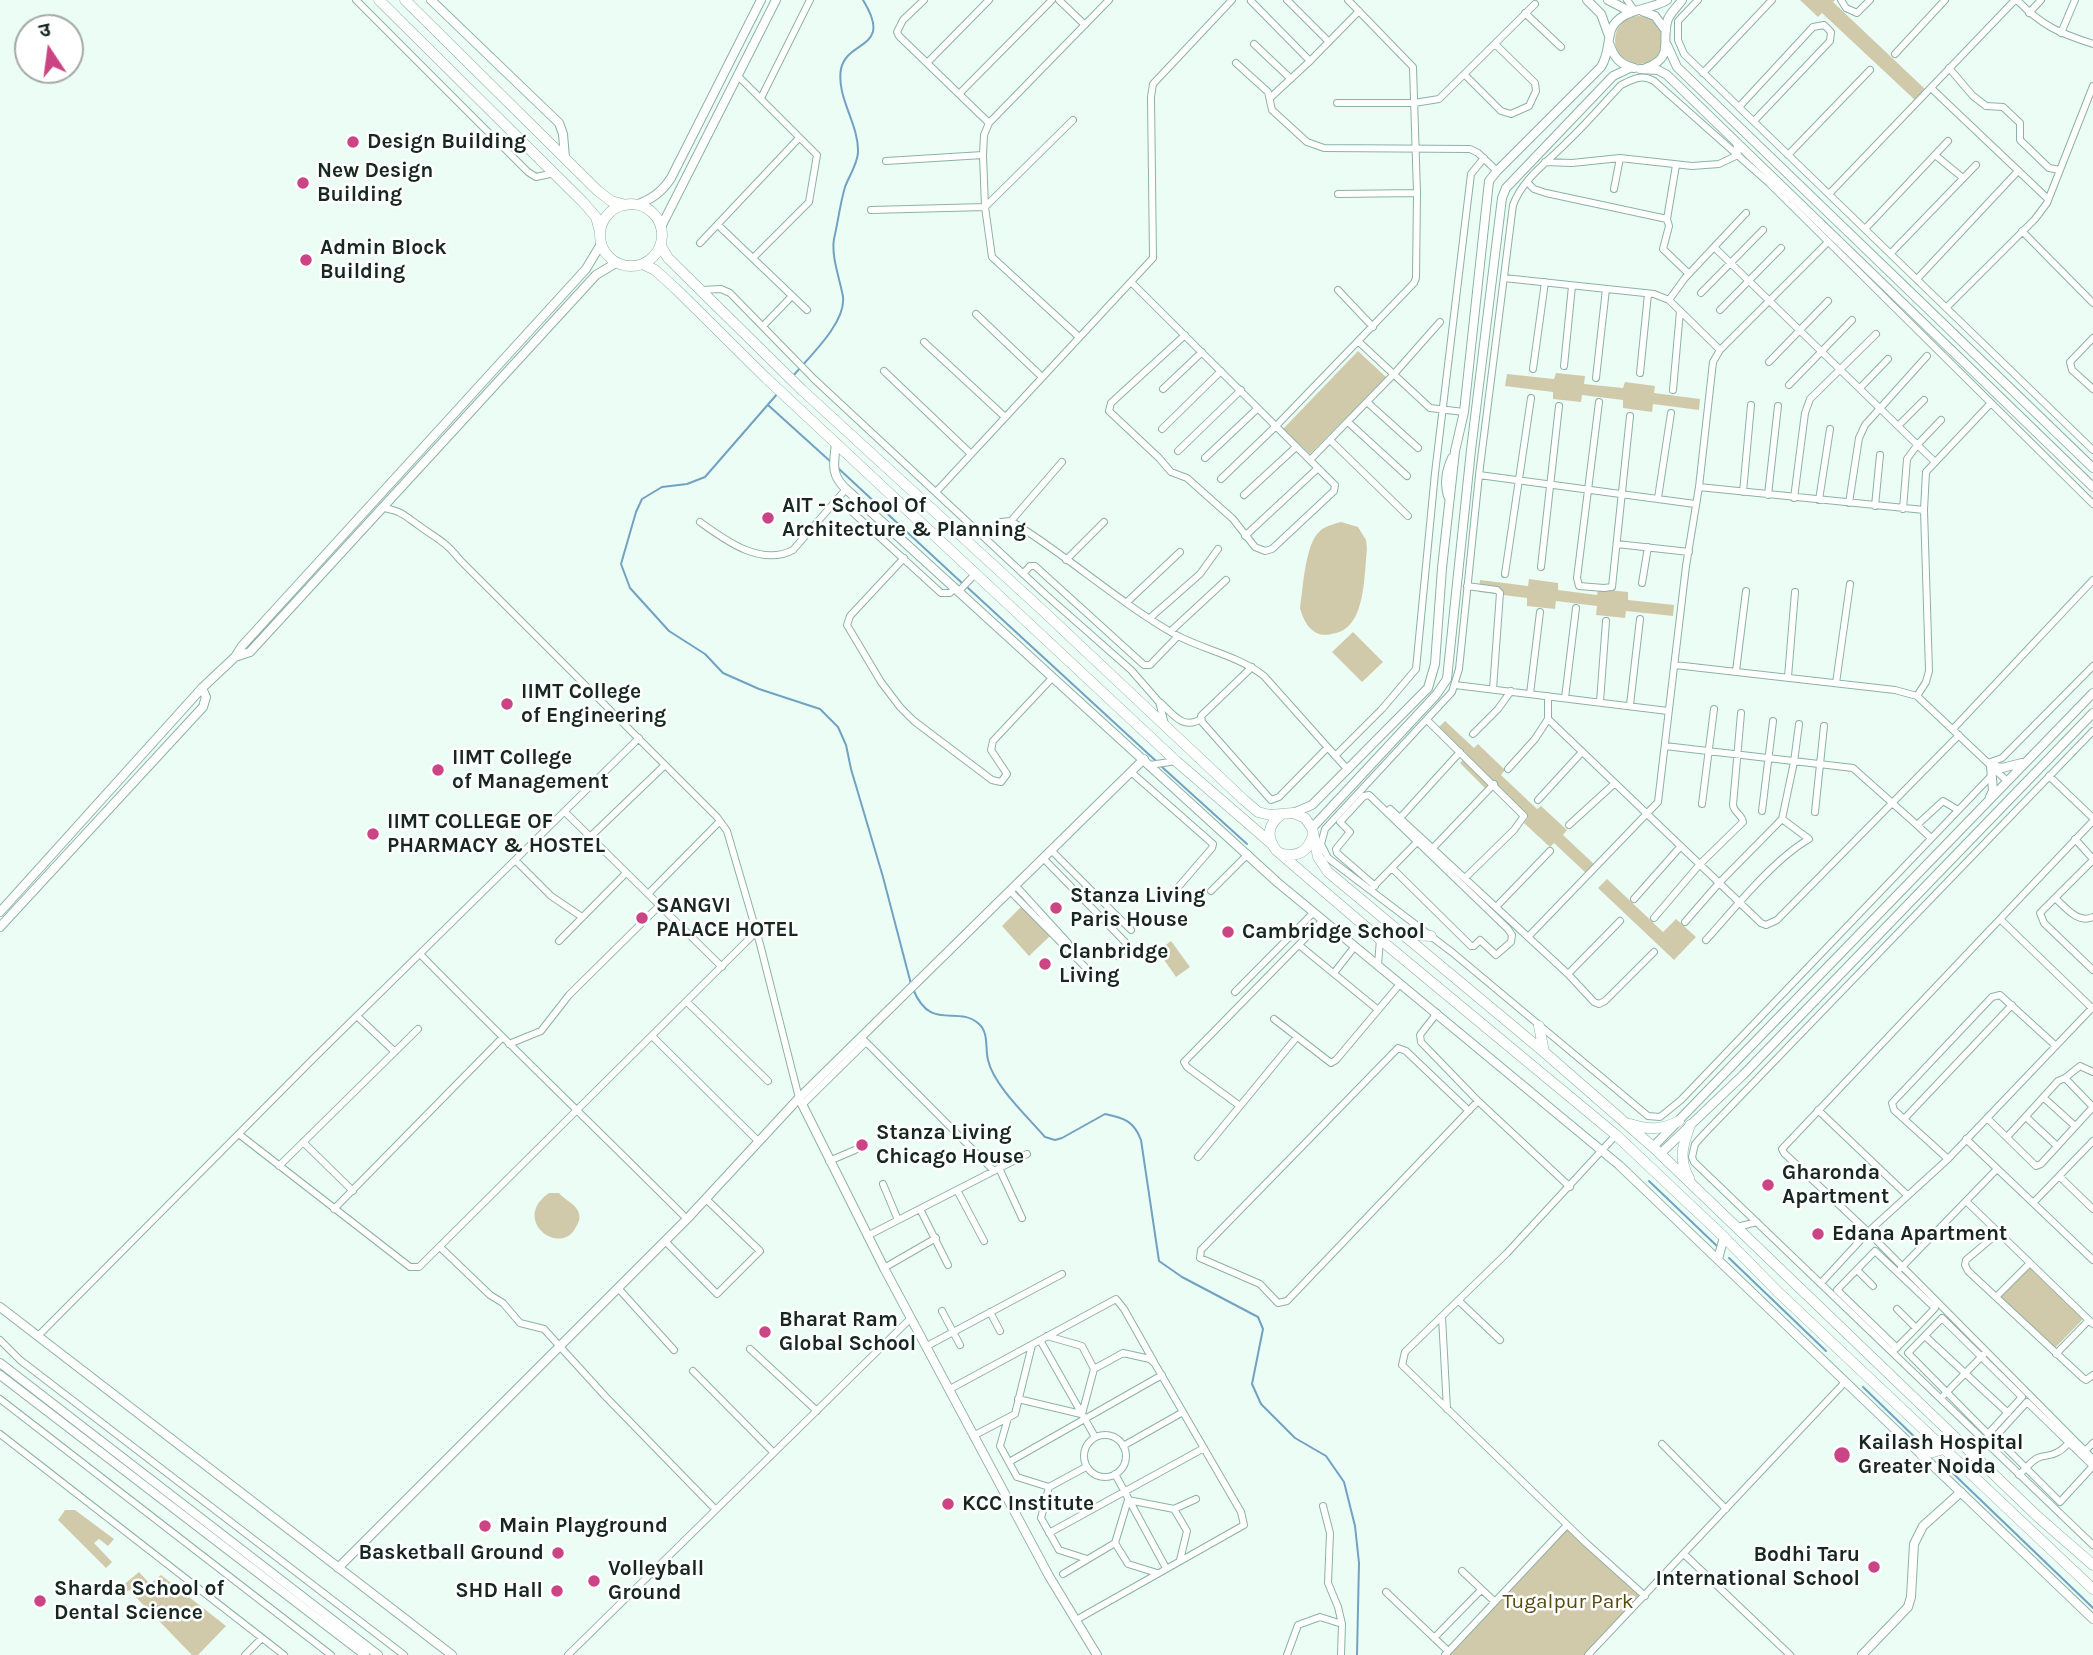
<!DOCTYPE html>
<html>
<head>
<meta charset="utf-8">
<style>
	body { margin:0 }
	#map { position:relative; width:2093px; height:1655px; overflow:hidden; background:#ecfdf6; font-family:Karla,"Noto Sans Devanagari",sans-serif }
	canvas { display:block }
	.north { position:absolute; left:14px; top:14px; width:70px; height:70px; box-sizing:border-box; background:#fff; border:2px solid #a2a9a6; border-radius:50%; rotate:347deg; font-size:19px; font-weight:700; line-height:28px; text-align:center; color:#172721 }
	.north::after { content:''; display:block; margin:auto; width:24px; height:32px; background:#cb4484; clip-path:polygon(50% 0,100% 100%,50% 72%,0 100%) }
</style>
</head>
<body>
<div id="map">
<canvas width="2093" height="1655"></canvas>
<div class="north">उ</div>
</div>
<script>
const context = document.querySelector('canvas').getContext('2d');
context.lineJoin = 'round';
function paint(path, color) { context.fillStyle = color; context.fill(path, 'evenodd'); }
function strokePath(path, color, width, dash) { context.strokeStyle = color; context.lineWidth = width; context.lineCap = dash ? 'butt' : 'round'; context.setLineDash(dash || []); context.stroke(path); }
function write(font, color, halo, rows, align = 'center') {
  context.font = font + ' Karla,sans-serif'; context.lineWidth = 5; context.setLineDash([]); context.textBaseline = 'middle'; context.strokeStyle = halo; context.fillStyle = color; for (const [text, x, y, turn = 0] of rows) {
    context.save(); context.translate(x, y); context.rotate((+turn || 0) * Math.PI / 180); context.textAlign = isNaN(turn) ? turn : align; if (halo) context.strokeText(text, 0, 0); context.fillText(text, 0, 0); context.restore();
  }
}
paint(new Path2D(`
	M1800 0H1835L1833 2 1926 90 1916 101 1822 13 1818 17Z
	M1615 40a24 24 0 1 1 48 0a24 24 0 1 1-48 0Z
	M1358 351 1386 377 1310 454 1283 429Z
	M1556 373 1585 376 1584 384 1623 388 1625 382 1655 386 1654 393 1700 399 1699 410 1653 404 1652 412 1623 408V400L1582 395 1581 402 1553 399V392L1505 386 1507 374 1554 379Z
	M1341 522 1358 527 1366 540 1367 549C1364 575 1366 626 1336 633 1331 634 1325 636 1319 634 1308 630 1303 619 1300 608 1303 589 1305 543 1320 531 1325 526 1334 524 1341 522Z
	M1529 579 1558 583V590L1597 595 1598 589 1628 592V600L1674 605 1673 616 1626 611 1625 618 1596 615 1597 606 1556 601 1555 609 1527 606V598L1479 592 1480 580 1528 586Z
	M1353 632 1383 662 1362 682 1332 652Z
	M1445 721 1474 748 1478 744 1505 770 1501 775 1537 809 1541 806 1567 830 1563 835 1595 865 1587 874 1554 843 1550 847 1524 823 1528 818 1492 784 1486 789 1460 763 1464 759 1435 731Z
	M1607 879 1663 932 1676 919 1696 937 1674 960 1598 888Z
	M1022 906 1050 936 1029 956 1002 926Z
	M1171 941 1190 967 1176 977 1158 951Z
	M549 1193H559C565 1200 575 1204 578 1211 581 1217 579 1222 576 1227 561 1258 510 1220 549 1193Z
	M2030 1267 2083 1319 2055 1348 2000 1297Z
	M65 1510H75L114 1539 108 1546 99 1539 94 1543 112 1562 106 1568 58 1520Z
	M1567 1525 1645 1596 1588 1655H1445Z
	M139 1572 150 1584 161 1575 226 1626 198 1655H192L129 1590 125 1593 120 1588Z`), '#d0caaa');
strokePath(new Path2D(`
	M793 376C809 357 846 323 843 297 840 279 831 257 834 239 838 222 840 204 845 187 849 176 858 163 858 152 859 124 836 97 841 69 847 39 894 50 863 0
	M778 393 705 477 687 484 662 487 642 499 636 512 621 564 630 588 669 631 705 654 723 673 759 689 820 709 838 727 846 745 851 769 883 877 911 984
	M768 405 831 462
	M838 468 962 583
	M967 587 1156 761
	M1162 767 1247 844
	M913 989C931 1033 957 1004 979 1024 989 1033 985 1048 988 1060 994 1086 1027 1116 1045 1137L1055 1140 1062 1138 1105 1114C1124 1118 1134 1121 1141 1140L1159 1261 1182 1277 1258 1317 1263 1329 1252 1384 1261 1404 1295 1438 1326 1456 1344 1482 1355 1526 1359 1563 1357 1655
	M1649 1181 1719 1248
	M1729 1258 1826 1351
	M1863 1387 1927 1449
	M1938 1459 2093 1608`), '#71a2c2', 2);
const minor = new Path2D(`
	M356 0 528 172 536 177 555 173
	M924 0 903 20 897 32 899 36 989 123
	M1059 0 1085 25
	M1287 0 1329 42
	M1627 0 1635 11
	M1698 0 1678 21V40L1684 54 2093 450
	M1841 0 1846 8 1857 13 1870 0
	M2017 0C2042 26 2059 33 2093 44
	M1251 1 1310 61
	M1525 13 1561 47
	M2029 13 2041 0
	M2061 33 2075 0
	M1254 44 1291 79
	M1895 54 1945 0
	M928 62 989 0
	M1236 63 1268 92 1272 110 1307 142 1324 148 1470 149 1478 153 1497 171
	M1949 68 1973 96 1986 106 2003 107 2020 123V140L2049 168 2060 170
	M1703 73 1772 0
	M737 75 817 155 809 202 753 258
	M1465 75 1501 111 1511 114 1529 106 1536 91 1535 83 1495 44
	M1931 88 2048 199
	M959 94 1052 0
	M761 98 810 0
	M1270 98 1310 61 1359 11
	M1337 103H1414L1439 99 1535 4
	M1739 107 1813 27 1824 25 1831 32 1830 41 1754 121
	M1788 155 1870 70
	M1935 155 1963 178
	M886 161 983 155
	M1545 162 1572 163 1620 158 1692 166 1719 164 1738 155 1736 141
	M1527 182 1534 189 1546 193 1667 219 1669 226 1663 249 1689 274
	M1614 189 1620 158
	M1830 193 2015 0
	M1338 194 1417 193
	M871 210 985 207 1073 120
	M1667 219 1676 165
	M718 225 807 310
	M1865 229 1948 141
	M2022 231 2093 303
	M700 243 799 138
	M1714 247 1934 461
	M1891 253 1976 165
	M1504 278 1654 294 1669 300 1720 350
	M1917 279 2018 171
	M1131 282C1200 350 1267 418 1335 485L1334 491 1272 549 1265 551 1255 547 1233 519 1187 478 1171 472 1159 458 1109 411 1111 403 1185 335
	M702 290 721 289 730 293 814 379 1046 595 1131 670 1159 702 1165 724
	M1338 290 1373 327
	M1701 293 1763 230
	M1669 300 1685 278 1746 213
	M1947 307 2035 219 2047 203 2093 86
	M1720 310 1781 248
	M976 314 1042 377
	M764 325 792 296
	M1079 337 992 257 985 207 983 155 984 135 989 123 1109 0
	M2093 338 2070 362 2072 370 2093 389
	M924 342 1005 417
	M1359 342 1430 408 1464 412
	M1769 362 1828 301
	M1564 366 1572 286
	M1533 369 1545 282
	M884 371 971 454
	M1640 373 1648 294
	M1596 378 1606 289
	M1789 385 1852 320
	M1860 388 1888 359
	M1163 389 1202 352
	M1673 390 1680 311
	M1367 402 1418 448
	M1599 402 1577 578 1579 586 1604 588 1612 587 1630 416
	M1348 422 1407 476
	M1899 425 1924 400
	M1162 429 1221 371
	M1330 440 1408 516
	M1178 451 1241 390
	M1205 458 1257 409
	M1310 460 1394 374 1440 322
	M1479 475 1695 504
	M1221 479 1276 426 1414 283 1416 278 1417 193 1413 67 1348 0
	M1699 487 1924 510
	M936 492 1153 258 1151 97 1153 84 1232 0
	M1743 492 1751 405
	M1244 495 1296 447
	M1768 495 1778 406
	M1658 498 1671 413
	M1794 498 1805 413 1810 399 1876 334
	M838 499 941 593H950L955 588
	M1819 500 1830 429
	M1849 503 1859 438 1865 425 1927 356
	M1875 506 1880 455
	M384 508C401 511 404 515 418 525 437 539 444 540 460 560L717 817 727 831 760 944 799 1098
	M1903 509 1907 459 1918 444 1941 420
	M1011 521 1062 462
	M700 522C725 540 761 567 793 550L846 489
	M1245 536 1318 468
	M985 537 1001 522 1011 521C1068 556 1118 602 1176 635 1204 650 1239 656 1264 676L1348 770
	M1617 544 1689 552
	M904 558 850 616 847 625 881 682 900 707 914 721 992 780 1001 782 1007 774 991 750 993 741 1053 677
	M1066 560 1104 522
	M1541 567 1559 406
	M1023 574 1030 566H1035L1144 665H1150L1178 636
	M1505 574 1531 398
	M1642 583 1648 547
	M1467 586 1497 590 1500 593 1493 689
	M959 591 976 573
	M1126 603 1180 552
	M1150 618 1200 574 1218 549
	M1171 631 1226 580
	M1675 665 1895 690 1917 696 2007 781
	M1252 667 1201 716 1202 722 1271 800 1279 797 1327 748
	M1736 671 1746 591
	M1788 677 1795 592
	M1836 683 1850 584
	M1455 685 1668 711
	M1530 694 1540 612
	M1548 696V719L1761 923 1766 925 1777 920 1959 735
	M1917 696 1926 682 1929 671 1924 510 1926 472 1990 404
	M1565 698 1576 608
	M1600 702 1606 621
	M1161 703C1173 715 1184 730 1201 719
	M1630 705 1640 619
	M1427 720 1524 816 1514 830 1465 878
	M1953 729 2093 580
	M2093 731 1705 1133 1695 1144 1692 1157 1694 1162 2093 1545
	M1473 734 1498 709 1511 691
	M1665 746 1853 768 1917 825 1943 801 1958 810
	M1335 756 1382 709 1416 669 1435 473 1471 174 1484 158
	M1988 763 2002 758 2093 666
	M1150 765 1176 761
	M1508 769 1535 739 1548 719
	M1131 772 1213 844 1212 848 1174 892
	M1992 775 1681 1100 1660 1117 1648 1116 1453 953 1328 858 1321 844 1325 829 1452 692 1459 669 1479 475 1513 205C1523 178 1548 162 1567 142 1586 124 1603 104 1621 85 1633 79 1642 74 1654 81L1769 183 2093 504
	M2049 776 2093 818
	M1538 800 1582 752
	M1702 804 1714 709
	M1390 809 1568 974 1594 1002 1599 1004 1605 1001 1654 952
	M1762 811 1773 721
	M565 812 722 967
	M1815 812 1824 726
	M1400 818 1460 752
	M2093 821 1782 1149 1784 1153 1868 1232 2093 1459
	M1569 825 1615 783
	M1917 825 1931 838
	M590 837 665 765
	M2075 839 2093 859
	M1433 848 1494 784
	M1052 851 1131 930
	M1044 859 1128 945 1118 956
	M2093 860 2040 913 2044 923 2093 970
	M516 861 551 896 582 917
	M1016 886 1068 943
	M1374 886 1417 842
	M1375 886 1337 853 1336 849 1350 832 1340 822 1364 796 1369 795 1508 929 1512 935 1511 942 1496 955 1480 940 1474 946H1471L1392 868
	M1010 891 1092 974
	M1211 891 1248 854
	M648 894 720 821
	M2055 898C2066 908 2078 924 2093 917
	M1634 899 1681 846
	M1496 907 1550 851
	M1654 918 1700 864 1743 822C1742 814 1734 813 1733 805L1741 713
	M2000 919 2093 1009
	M1685 922 1719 883 1782 819 1794 762 1799 724
	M1528 937 1658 802 1686 566 1699 487 1713 362 1720 350 1827 243
	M1706 940C1734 909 1774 859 1809 839L1782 819
	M559 941 626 873
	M1299 945 1377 1009
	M420 954C508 1044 598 1130 687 1219
	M1378 965 1380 939
	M1334 973 1355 946
	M1568 974 1620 921
	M1235 992 1314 912
	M687 1002 768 1081
	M1437 1013 1420 1035 1421 1042 1478 1101 1570 1187
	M358 1017 395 1052
	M1274 1019 1331 1063 1336 1060 1400 984
	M653 1037 757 1140
	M861 1037 994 1171
	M509 1044 541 1031 569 995 659 906
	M2065 1078 2080 1066 2093 1072
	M2044 1098 2075 1126
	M802 1105 866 1042
	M1240 1106 1187 1067 1184 1062 1323 920
	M1818 1110 1907 1195
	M1469 1111 1406 1051 1398 1048 1201 1250 1200 1258 1260 1284 1278 1303 1287 1301 1478 1101
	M2026 1117 2056 1145
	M1905 1118 2012 1005
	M1987 1118 2036 1166 2041 1164 2093 1107
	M240 1135 410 1267H419L756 932
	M1616 1135 1507 1253 1405 1352 1402 1365 1586 1543 1645 1596
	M2007 1137 2058 1081 2065 1078 2093 1107
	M1966 1139 2093 1260
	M303 1142 353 1191
	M1198 1157 1296 1038
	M1948 1159 1894 1110 1892 1103 1992 997 2000 995 2056 1046
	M829 1161 855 1150
	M279 1166 418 1029
	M999 1168 1022 1218
	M2059 1176 2093 1209
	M883 1184 898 1220
	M957 1190 984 1241
	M1966 1201 2093 1324
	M2033 1203 2093 1141
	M334 1209 502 1038
	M920 1209 948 1265
	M1737 1227 1757 1222
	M1998 1233 1966 1260 1965 1265 1968 1271 2083 1378 2086 1380 2093 1375
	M867 1236 1027 1154
	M665 1241 717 1294 760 1251 706 1199
	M440 1247 490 1295 503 1303 520 1323 544 1329 605 1396 715 1509
	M884 1268 936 1238
	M1901 1268 1997 1169
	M1857 1270 1873 1286
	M1821 1283 1868 1232 1948 1159 2093 1007
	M618 1288 674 1350
	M1996 1297 2030 1263
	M1459 1301 1500 1340
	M1897 1309 1916 1328
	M942 1311 960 1345
	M990 1312 1000 1331
	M1442 1317 1447 1409
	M1942 1318 2022 1397 1988 1434 1908 1353Z
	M38 1336 314 1058 639 738
	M1047 1336 1082 1346 1094 1369 1082 1414
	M1925 1336 2008 1413
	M0 1340 20 1360 404 1655
	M1040 1340 1095 1437
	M927 1346 1062 1274
	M750 1349 817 1411
	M1892 1352C1907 1338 1921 1323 1935 1308L1875 1251 1837 1290 1897 1348
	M2056 1354 2089 1320
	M693 1371 773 1452
	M950 1389 1116 1299 1124 1309 1154 1362
	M1944 1395 1983 1355
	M0 1399 331 1655
	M1018 1399 1081 1414
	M1008 1418 1000 1446 1017 1477 1049 1487 1086 1467
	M0 1434 284 1655
	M975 1435 1015 1414 1032 1345
	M1084 1456a21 21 0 1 1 42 0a21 21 0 1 1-42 0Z
	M1662 1444 1726 1509
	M1123 1446 1183 1412
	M2085 1451 2093 1443
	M1009 1462 1162 1375
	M1115 1474 1166 1568
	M2019 1475 2026 1468 1995 1437 2027 1402 2093 1466 2060 1502 2026 1468C2042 1450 2044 1460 2058 1452 2064 1449 2068 1443 2073 1439
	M1049 1487 1041 1518 1059 1550 1087 1559
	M1323 1506 1330 1533 1328 1583 1338 1607 1342 1624
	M1174 1509 1196 1499
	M1049 1533 1204 1448
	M1685 1555 1790 1655
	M1462 1571 1495 1602
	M1157 1573 1128 1564 1115 1543 1128 1500 1174 1509 1187 1531 1180 1560
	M1063 1574 1115 1543
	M1386 1592 1448 1651
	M1076 1620 1244 1525 1241 1512 1155 1364 1150 1359 1123 1353 1094 1369
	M1434 1638 1481 1590
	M245 1655 261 1639
	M568 1655 911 1318
	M1287 1655 1298 1625 1320 1617 1342 1624 1341 1655
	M1445 1655 1567 1525
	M1588 1655 1845 1382`);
const tertiary = new Path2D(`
	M431 0 559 123 563 134 565 158
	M1587 0 1601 14 1609 36
	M1608 0 1631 12
	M1642 11 1655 16 1666 31
	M1610 45C1614 57 1620 65 1634 68
	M1667 45 1677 67 2093 468
	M1646 68C1676 57 1660 40 1668 19 1671 12 1678 6 1682 0
	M1640 69 1658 70 1667 75 2093 487
	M636 205C652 199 662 192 671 178L761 0
	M661 227 776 0
	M836 443C834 463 830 474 846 489L1277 882 1619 1165 2093 1619
	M1448 496C1444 483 1446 471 1452 458
	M235 657 250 652 596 275 616 263
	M1990 797 1993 791 1991 766 2002 768 2022 763
	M1293 813 1312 805 1428 688 1435 664 1442 568 1455 451 1464 412 1489 181 1497 171 1601 67C1609 54 1607 44 1611 30 1620 8 1649 11 1667 0
	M1312 828 1436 695 1447 679 1471 450 1502 198 1506 188 1613 76 1630 68
	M0 912 202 688 235 657 242 646 586 269 601 244
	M0 927 203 707 206 697 202 688
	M799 1098 884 1268 1049 1576 1097 1655
	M1653 1147 2093 693
	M1660 1154 1743 1075 2093 713
	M1718 1259 1724 1237
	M0 1307 452 1655
	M0 1363 378 1655
	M0 1375 365 1655
	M338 1568 687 1219 799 1098 1144 759
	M1862 1655 1908 1607 1911 1597 1914 1544 1923 1526 1961 1492`);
const secondary = new Path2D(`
	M379 0 583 202 596 217 600 232
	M405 0 598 191 611 201 626 205
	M600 235a31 31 0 1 1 62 0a31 31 0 1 1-62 0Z
	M661 246 668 258 802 390 1040 608 1244 800 1258 812 1270 815 1293 813 1305 818 1312 828 1318 857 1328 872 1544 1052 1653 1147 2037 1516 2093 1565
	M643 264 655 270 675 288 766 378 1176 761 1272 844
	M1281 815C1268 824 1266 837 1276 850L1388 946 1616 1135 1724 1237 1778 1292 2093 1589
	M1282 854C1297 857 1307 852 1312 838
	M1400 934 1431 936
	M1539 1026 1544 1052
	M1630 1124C1649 1130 1662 1130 1679 1121
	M1689 1178C1678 1159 1683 1144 1690 1125
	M1922 1455 1944 1449`);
strokePath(minor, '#8bb3a3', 8);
strokePath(tertiary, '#8bb3a3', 10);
strokePath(secondary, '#8bb3a3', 11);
strokePath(minor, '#fff', 6);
strokePath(tertiary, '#fff', 8);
strokePath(secondary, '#fff', 10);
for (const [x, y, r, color] of [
	[353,142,7,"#cb4484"],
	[303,183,7,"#cb4484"],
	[306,260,7,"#cb4484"],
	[768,518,7,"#cb4484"],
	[507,704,7,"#cb4484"],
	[438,770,7,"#cb4484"],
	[373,834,7,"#cb4484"],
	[1056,908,7,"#cb4484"],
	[642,918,7,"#cb4484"],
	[1228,932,7,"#cb4484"],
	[1045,964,7,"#cb4484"],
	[862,1145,7,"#cb4484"],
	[1768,1185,7,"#cb4484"],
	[1818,1234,7,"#cb4484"],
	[765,1332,7,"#cb4484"],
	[1842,1455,9,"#cb4484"],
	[948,1504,7,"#cb4484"],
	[485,1526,7,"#cb4484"],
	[558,1553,7,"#cb4484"],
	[1874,1567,7,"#cb4484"],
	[594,1581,7,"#cb4484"],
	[557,1591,7,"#cb4484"],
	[40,1601,7,"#cb4484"]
]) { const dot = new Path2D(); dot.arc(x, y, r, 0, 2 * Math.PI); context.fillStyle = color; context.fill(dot); strokePath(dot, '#fff', 2.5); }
write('bold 21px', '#172721', '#fff', [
	["Design Building",367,142],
	["New Design",317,171],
	["Building",317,195],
	["Admin Block",320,248],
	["Building",320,272],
	["AIT - School Of",782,506],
	["Architecture & Planning",782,530],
	["IIMT College",521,692],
	["of Engineering",521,716],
	["IIMT College",452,758],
	["of Management",452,782],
	["IIMT COLLEGE OF",387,822],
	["PHARMACY & HOSTEL",387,846],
	["Stanza Living",1070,896],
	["Paris House",1070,920],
	["SANGVI",656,906],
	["PALACE HOTEL",656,930],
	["Cambridge School",1242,932],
	["Clanbridge",1059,952],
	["Living",1059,976],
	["Stanza Living",876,1133],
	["Chicago House",876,1157],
	["Gharonda",1782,1173],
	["Apartment",1782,1197],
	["Edana Apartment",1832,1234],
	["Bharat Ram",779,1320],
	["Global School",779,1344],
	["Kailash Hospital",1858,1443],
	["Greater Noida",1858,1467],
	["KCC Institute",962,1504],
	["Main Playground",499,1526],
	["Basketball Ground",544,1553,"right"],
	["Bodhi Taru",1860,1555,"right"],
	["International School",1860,1579,"right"],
	["Volleyball",608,1569],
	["Ground",608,1593],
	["Sharda School of",54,1589],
	["Dental Science",54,1613],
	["SHD Hall",543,1591,"right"]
], 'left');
write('21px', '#574b0a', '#fff', [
	["Tugalpur Park",1568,1602]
]);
</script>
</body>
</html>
